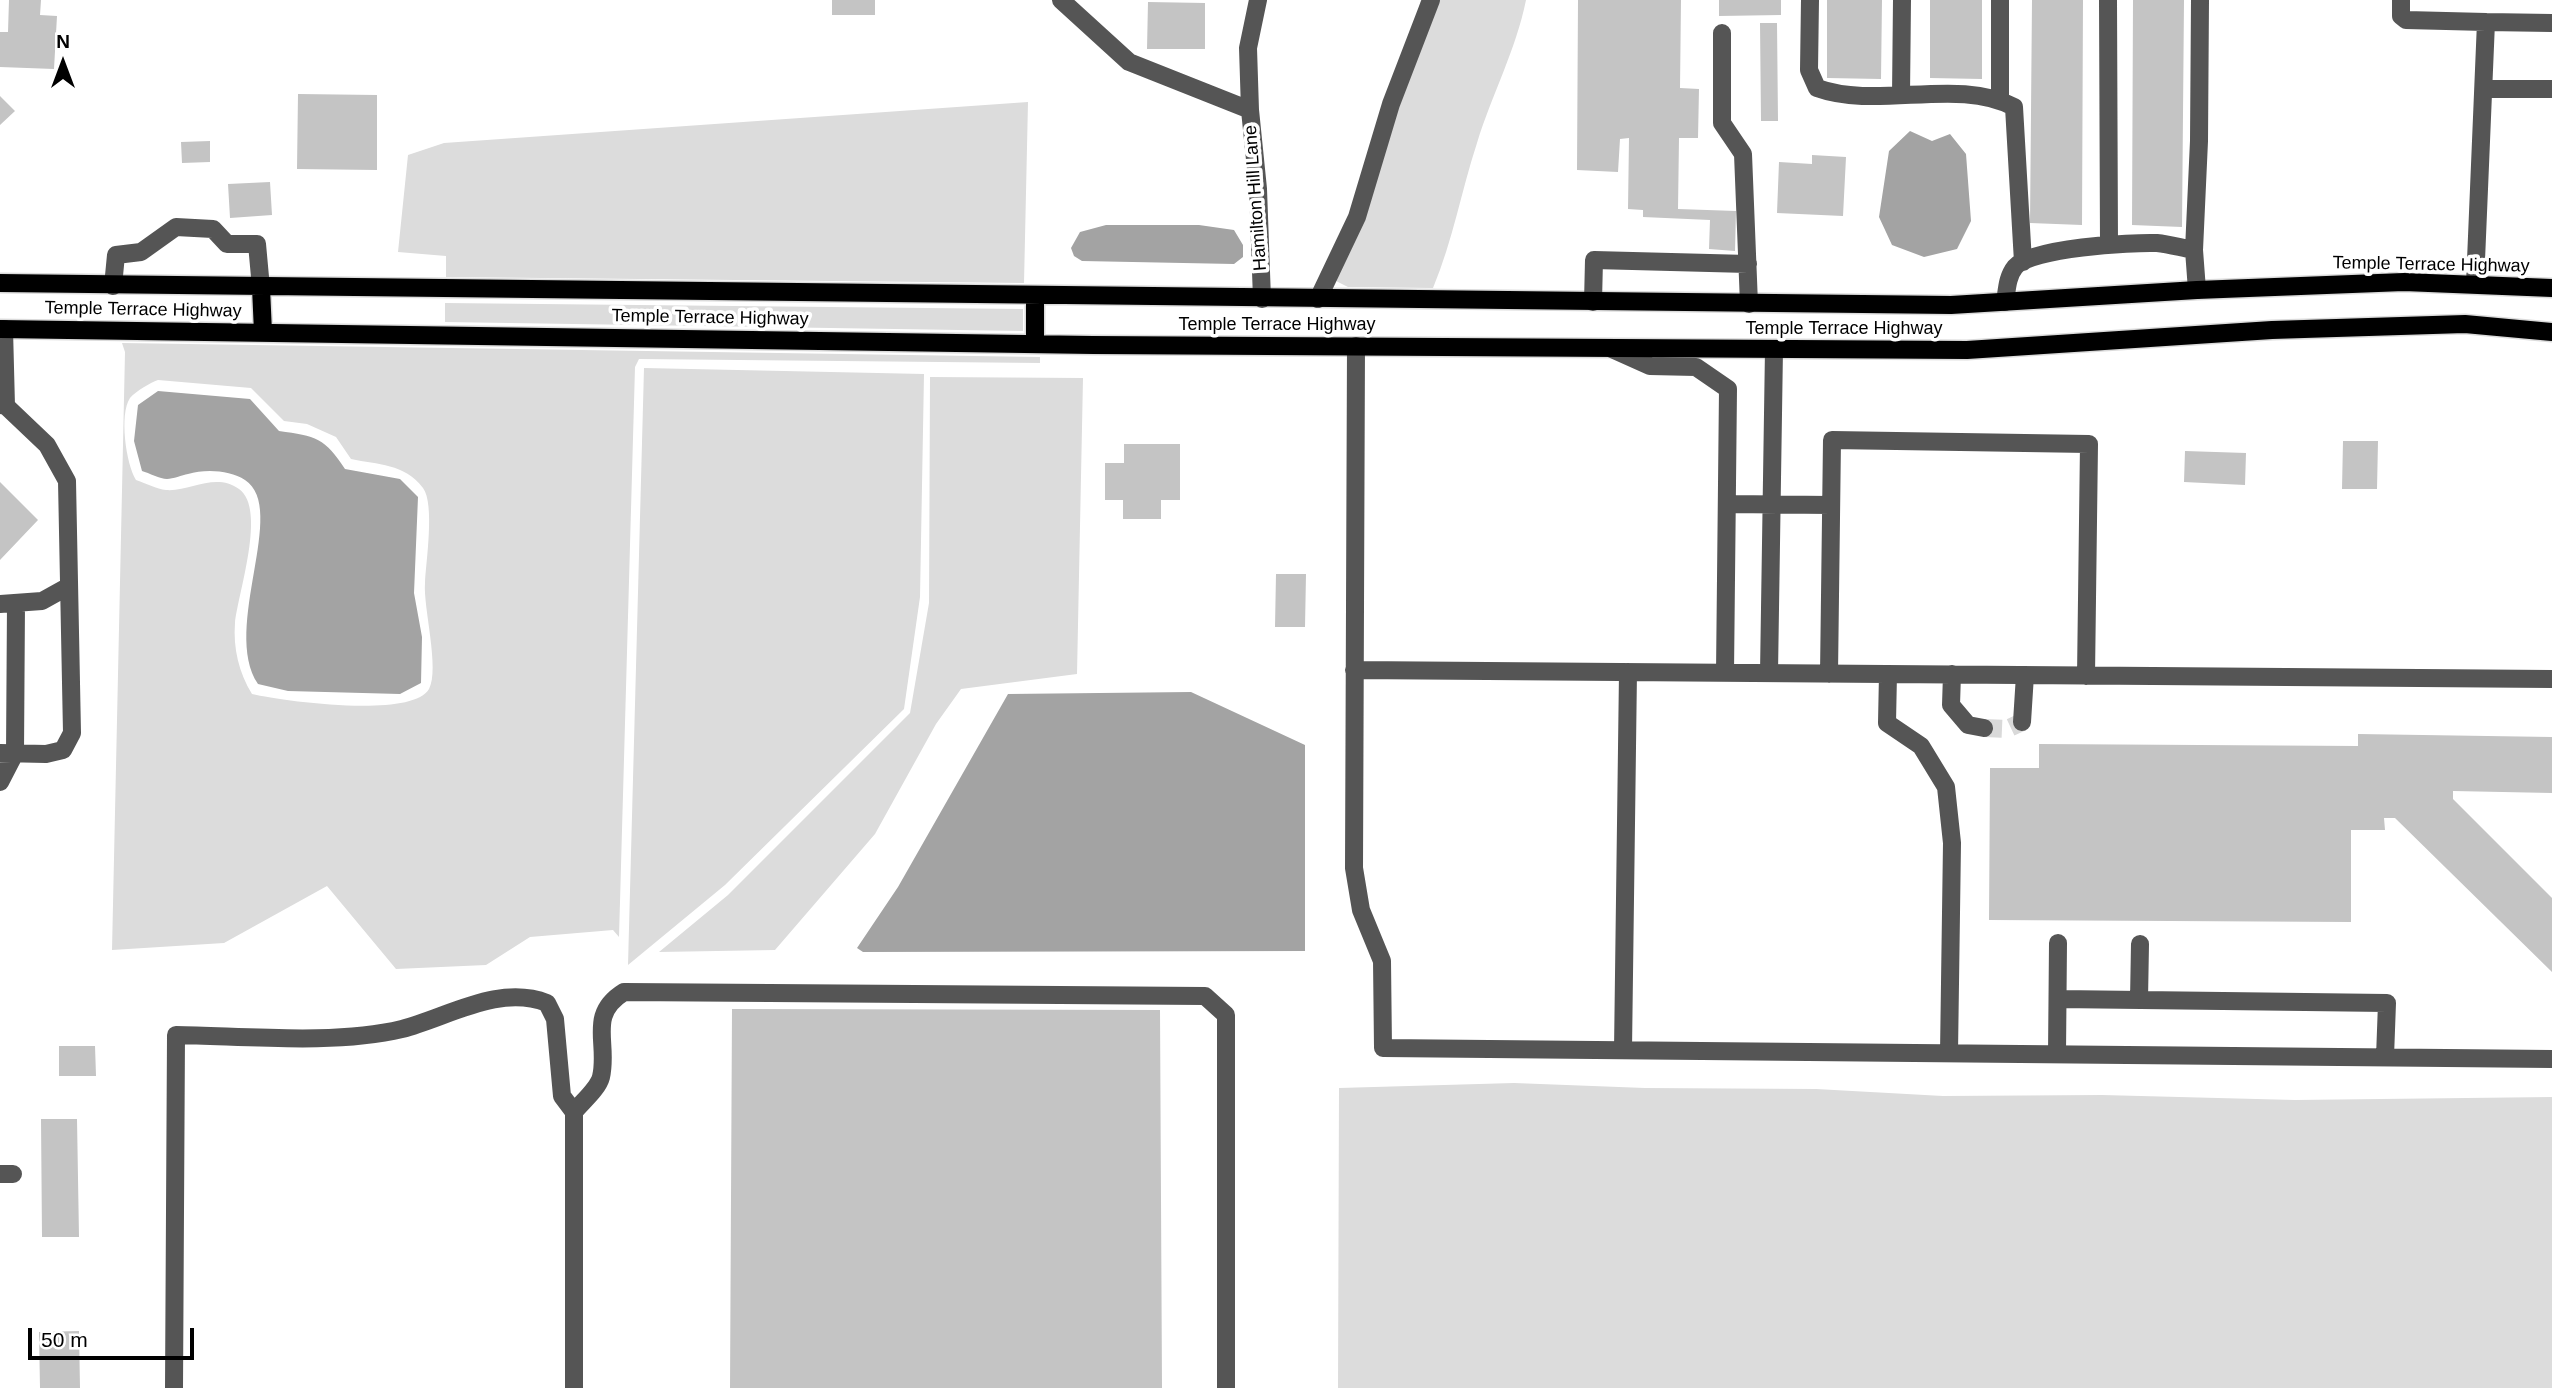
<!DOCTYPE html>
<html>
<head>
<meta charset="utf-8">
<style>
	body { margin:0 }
	#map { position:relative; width:2552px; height:1388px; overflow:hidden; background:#fff; font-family:Helvetica,sans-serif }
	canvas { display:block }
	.north { position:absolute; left:28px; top:28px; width:70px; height:70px; -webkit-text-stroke:5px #fff; paint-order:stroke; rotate:0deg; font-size:19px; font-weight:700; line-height:28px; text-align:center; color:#000 }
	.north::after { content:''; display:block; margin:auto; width:24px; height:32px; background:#000; clip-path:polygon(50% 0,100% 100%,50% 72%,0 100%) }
	.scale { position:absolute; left:28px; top:1328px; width:166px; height:32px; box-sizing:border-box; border:4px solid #000; border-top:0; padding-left:9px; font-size:21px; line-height:24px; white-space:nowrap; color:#000; -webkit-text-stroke:5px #fff; paint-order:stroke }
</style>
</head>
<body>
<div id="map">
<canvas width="2552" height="1388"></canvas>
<div class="north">N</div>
<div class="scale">50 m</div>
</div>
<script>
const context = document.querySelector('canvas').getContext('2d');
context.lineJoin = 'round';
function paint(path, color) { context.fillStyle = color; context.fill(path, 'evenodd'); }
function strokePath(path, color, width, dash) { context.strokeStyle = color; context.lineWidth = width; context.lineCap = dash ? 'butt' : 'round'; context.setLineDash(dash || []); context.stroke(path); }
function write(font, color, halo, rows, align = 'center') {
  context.font = font + ' Helvetica,sans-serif'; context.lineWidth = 7; context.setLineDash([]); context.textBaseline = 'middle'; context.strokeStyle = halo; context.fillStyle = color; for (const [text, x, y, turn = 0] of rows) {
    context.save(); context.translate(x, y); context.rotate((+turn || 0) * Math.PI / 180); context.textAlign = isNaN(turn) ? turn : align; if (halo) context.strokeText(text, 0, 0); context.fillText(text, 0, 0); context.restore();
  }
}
paint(new Path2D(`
	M1421 0H1526C1516 50 1492 94 1477 143 1461 192 1453 240 1433 288L1348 287 1330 278 1407 52Z
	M1028 102 1024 283 446 277V256L398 252 408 155 444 143Z
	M445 303 1023 309V331L445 322Z
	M122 343 1040 357V363L639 359 635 367 619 937 613 930 530 937 486 965 396 969 327 886 224 943 112 950 125 352ZM158 380 251 388 284 421 307 424 336 437 351 459C378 465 404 463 423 488 435 504 426 562 425 583 423 607 440 669 429 689 412 719 282 701 252 694 239 673 233 648 235 623 238 593 267 509 239 489 215 472 190 492 166 490 157 489 145 483 136 480 126 464 119 414 130 398 136 391 150 383 158 380Z
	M644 368 924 374 920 597 904 709 725 885 628 965Z
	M930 377 1083 378 1077 674 961 689 936 724 875 834 775 950 659 952 728 895 910 713 929 603Z
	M1514 1083 1645 1088 1816 1089 1943 1096 2102 1095 2295 1100 2552 1097V1388H1338L1339 1088Z`), '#dcdcdc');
paint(new Path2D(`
	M1910 131 1932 141 1950 134 1966 154 1971 221 1957 249 1924 257 1892 245 1879 217 1889 151Z
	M1106 225H1199L1234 230 1243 245V257L1234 264 1082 261 1074 256 1071 248 1080 232Z
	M158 391 250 399 279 431C316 436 325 438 345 469L400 479 418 497 414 593 422 637 421 683 400 694 288 691 258 684C221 628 289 509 245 480 230 470 205 469 188 474 182 475 173 479 167 479 160 479 149 473 142 471L134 441 138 405Z
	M1191 692 1305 745V951L863 952 857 948 898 887 1008 694Z`), '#a3a3a3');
paint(new Path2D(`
	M9 0H41L40 15 57 16 54 69 0 67V32H8Z
	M832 0H875V15H832Z
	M1578 0H1681L1680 88 1699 89 1698 138H1679L1678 209 1736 211 1735 251 1709 249 1710 220 1643 217V210L1628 209 1629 138 1620 139 1618 172 1577 170Z
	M1719 0H1781V15L1719 16Z
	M1827 0H1882L1881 79 1827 78Z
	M1930 0H1982V79L1930 78Z
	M2032 0H2083L2082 225 2030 223Z
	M2133 0H2184L2182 227 2132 225Z
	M1148 2 1205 3V49H1147Z
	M1760 23H1777L1778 121H1761Z
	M298 94 377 95V170L297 169Z
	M0 96 15 111 0 125Z
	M210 141V162L182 163 181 142Z
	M1812 155 1846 157 1843 216 1777 213 1779 162 1812 164Z
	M270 182 272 215 230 218 228 184Z
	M2343 441H2378L2377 489H2342Z
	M1124 444H1180V500H1161V519H1123V500H1105V463H1124Z
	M2185 451 2246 453 2245 485 2184 482Z
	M0 482 38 520 0 560Z
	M1276 574H1306L1305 627H1275Z
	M2358 734 2552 737V793L2453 791V799L2552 898V972L2395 818H2384L2385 830H2351V922L1989 920 1990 768H2039V744L2358 746Z
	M732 1009 1160 1010 1162 1388H730Z
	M59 1046H95L96 1076H59Z
	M41 1119H77L79 1237H42Z
	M79 1331 80 1388H40L39 1332Z`), '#c4c4c4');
strokePath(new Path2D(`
	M1984 728 2007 729 2022 722`), '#d9d9d9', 18, [18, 9]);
const major = new Path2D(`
	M0 283 1951 305 2197 290 2404 282 2552 288
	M261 288 263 332
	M1035 296V343
	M0 329 1093 345 1967 350 2272 330 2465 324 2552 332`);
strokePath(major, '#dbdbdb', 21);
strokePath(new Path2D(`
	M1061 0 1129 62 1250 110 1258 189 1262 299
	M1810 0 1809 70 1817 88C1878 110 1958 77 2014 107L2023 262
	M2108 0 2109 245
	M2401 0V16L2406 20 2486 22
	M1722 33V123L1743 154 1749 304
	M2484 89H2552
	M1901 95 1902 0
	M2000 99V0
	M1250 110 1248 48 1258 0
	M2194 250 2199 141 2200 0
	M2475 284 2486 22 2552 23
	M113 286 116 255 141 252 176 227 213 229 227 244H257L261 288
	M1318 299 1357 217 1391 104 1431 0
	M1593 302 1594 260 1748 264
	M2005 302C2007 290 2007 277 2015 267 2031 248 2131 242 2157 243 2169 244 2182 248 2194 250L2197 290
	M1356 346 1354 868 1361 910 1382 961 1383 1048 2552 1059
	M1612 349 1650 366 1696 367 1728 389 1725 673
	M0 405 6 406 4 329
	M1727 504 1831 505
	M0 604 42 601 69 586
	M1354 670 2552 679
	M1769 673 1774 349
	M1829 674 1832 440 2089 444 2086 676
	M1888 674 1887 723 1921 746 1946 787 1952 843 1949 1053
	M1952 674 1951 705 1968 725 1984 728
	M2022 722 2025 675
	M0 753 46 754 63 750 72 733 67 481 47 445 6 406
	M0 782 15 753 16 603
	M2059 999 2387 1003 2385 1057
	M2139 1000 2140 944
	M1623 1050 1628 672
	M2057 1054 2058 943
	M0 1174H13
	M174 1388 176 1035C245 1036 335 1045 402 1029 448 1017 499 984 547 1003L555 1019 562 1096 574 1112
	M574 1388V1112C582 1102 598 1089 601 1077 609 1043 587 1015 624 992L1205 996 1226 1015V1388`), '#555', 18);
strokePath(major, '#000', 18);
write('18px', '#000', '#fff', [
	["Hamilton Hill Lane",1256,198,-94],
	["Temple Terrace Highway",2431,265,1],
	["Temple Terrace Highway",143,310,1],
	["Temple Terrace Highway",710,318,1],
	["Temple Terrace Highway",1277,325],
	["Temple Terrace Highway",1844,329]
]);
</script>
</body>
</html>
